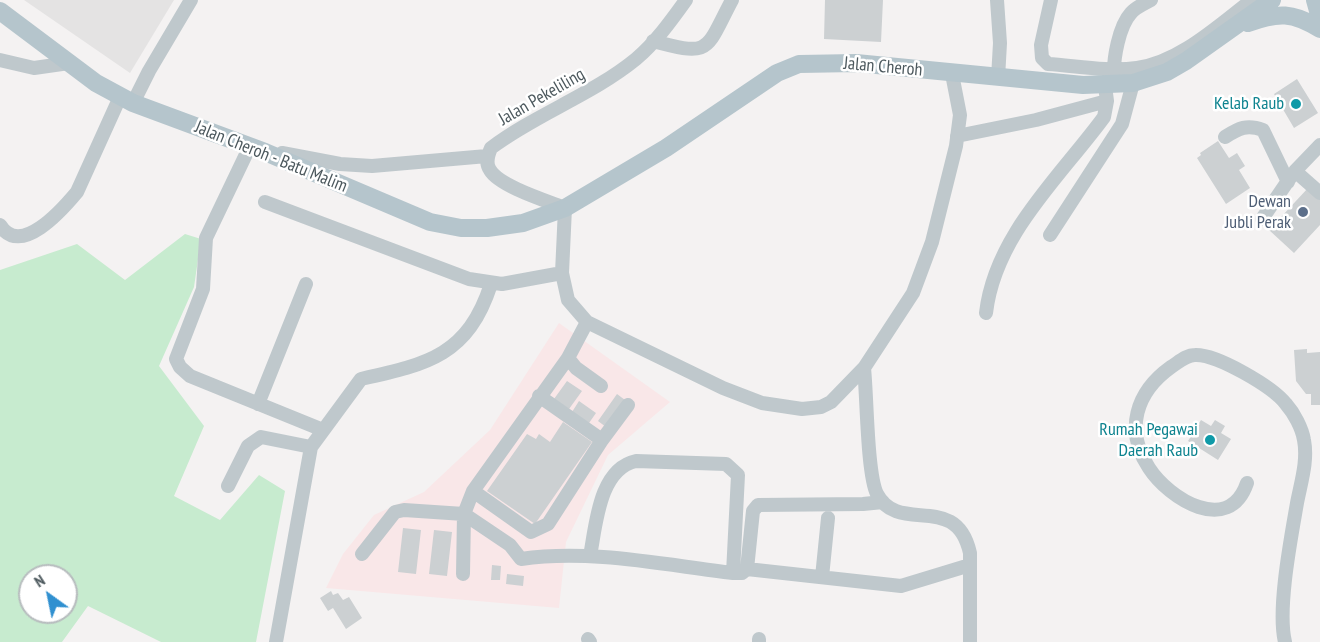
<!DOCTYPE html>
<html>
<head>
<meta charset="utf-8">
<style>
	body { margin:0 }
	#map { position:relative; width:1320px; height:642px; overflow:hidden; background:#f4f2f2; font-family:"PT Sans Narrow",sans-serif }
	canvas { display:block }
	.north { position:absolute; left:18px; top:564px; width:60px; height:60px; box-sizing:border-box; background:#fff; border:2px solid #b7bcbe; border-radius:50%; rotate:327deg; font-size:16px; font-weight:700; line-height:24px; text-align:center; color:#4c585d }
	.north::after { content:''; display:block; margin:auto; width:21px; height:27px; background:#3090d0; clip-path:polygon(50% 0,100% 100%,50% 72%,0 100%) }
</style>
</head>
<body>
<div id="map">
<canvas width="1320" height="642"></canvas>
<div class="north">N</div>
</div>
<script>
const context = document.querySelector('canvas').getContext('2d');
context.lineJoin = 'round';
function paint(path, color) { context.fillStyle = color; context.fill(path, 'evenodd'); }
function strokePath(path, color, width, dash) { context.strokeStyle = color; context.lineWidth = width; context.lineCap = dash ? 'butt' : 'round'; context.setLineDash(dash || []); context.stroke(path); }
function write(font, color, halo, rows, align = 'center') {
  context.font = font + ' "PT Sans Narrow",sans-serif'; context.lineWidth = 5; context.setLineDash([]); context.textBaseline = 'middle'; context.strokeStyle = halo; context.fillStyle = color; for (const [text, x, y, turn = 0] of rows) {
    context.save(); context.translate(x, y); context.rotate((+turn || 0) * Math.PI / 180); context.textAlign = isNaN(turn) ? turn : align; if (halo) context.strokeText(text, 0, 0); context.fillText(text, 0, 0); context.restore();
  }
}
paint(new Path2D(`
	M24 0H174L130 73Z`), '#e4e3e3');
paint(new Path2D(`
	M559 323 670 402 608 455 566 542 559 608 326 588 343 554 374 515 424 492 490 430Z`), '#f9e7e8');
paint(new Path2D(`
	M185 234 201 239 194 287 159 366 204 426 174 496 220 520 259 475 285 491 256 642H161L88 606 62 642H0V270L77 244 125 280ZM30 576H66V612H30Z`), '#c7ebcf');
paint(new Path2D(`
	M825 0H883L881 42 824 39Z
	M1297 79 1318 113 1294 128 1274 94Z
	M1218 141 1229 158 1237 153 1245 166 1239 170 1250 188 1226 204 1197 158 1201 155 1200 153Z
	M1308 188 1320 199V225L1294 253 1269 230Z
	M1307 349V353L1320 352V405H1311V394H1306L1296 381 1294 350Z
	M567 381 582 391 569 409 554 399Z
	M617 394 625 400 606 427 598 421Z
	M579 401 596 413 589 423 572 412Z
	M1201 420 1211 426 1215 420 1225 426 1221 433 1231 439 1218 460 1188 441Z
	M563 422 592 442 535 524 487 491 527 434 536 439 539 434 550 442Z
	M403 528 421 530 416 574 398 572Z
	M434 530 452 532 447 576 429 574Z
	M492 565 501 566 500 580H491Z
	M507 574 524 576 523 586 506 584Z
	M331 591 333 595 338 593 343 600 349 597 362 618 346 629 333 608 328 611 320 598Z`), '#ccd0d2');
strokePath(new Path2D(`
	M686 0C671 21 655 43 636 59 592 95 536 114 491 148 488 155 485 163 490 170 499 186 547 201 565 208L562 273 568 300 587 322 723 388 762 403 802 409 821 407 831 402 864 368 913 293 932 242 956 146 960 115 952 74
	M997 0 1000 43 998 78
	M1051 0 1041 45 1042 58 1048 64C1077 66 1108 72 1137 68 1180 62 1219 25 1252 0
	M653 41C712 57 705 51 732 0
	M0 60 34 68 69 63
	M1114 77C1113 59 1119 26 1131 13 1136 7 1144 4 1151 0
	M133 103 149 71 191 0
	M957 136 1036 120 1107 101
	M1225 137C1239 128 1247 124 1263 130L1288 182
	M1320 145 1295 171 1320 193
	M250 146 206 238 203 289 176 359 180 367 190 376 323 430
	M282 153 340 164 372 166 487 156
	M265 202 469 279 502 284 562 273
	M1262 219 1292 175
	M0 225C20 258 62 210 77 192L120 97
	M1050 235 1122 124 1133 83
	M986 313C995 235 1060 177 1104 117L1107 101 1105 86
	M568 358 576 368 601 386
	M864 368C867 395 867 474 877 494 899 536 956 490 970 553V642
	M258 404 306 284
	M602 440 628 405
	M1247 483C1229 536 1169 499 1149 468 1124 430 1136 392 1171 367 1179 362 1186 355 1195 355 1217 354 1273 387 1286 404 1294 413 1302 428 1304 440 1308 461 1301 482 1297 503 1291 538 1277 609 1285 642
	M228 486 248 446 261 437 311 447
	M473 491 531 532 548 524 602 440 539 396
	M464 514 510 545 521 559C591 549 664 565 733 573H742L747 569 753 511 758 505 863 504 883 502
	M362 554 395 512 404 510 464 514 473 491 568 358 587 322
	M590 556C596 525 599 469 636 461L726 464 738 475 733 573
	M747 569 901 586 970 565
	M463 574 464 514
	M822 577 828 518
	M588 639 590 642
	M276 642 311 447 361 379C429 364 468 355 491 284
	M759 642V639`), '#bfc8cc', 14);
strokePath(new Path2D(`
	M1315 0 1320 18
	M0 11 96 83 133 103 265 152 430 222 461 228H487L523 223 565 208 666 148 777 73 799 64 856 63 1083 85 1133 83 1167 72 1186 61 1272 0
	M1248 23C1278 12 1293 12 1320 29`), '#b5c5cc', 18);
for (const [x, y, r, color] of [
	[1296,104,6,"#0f9aa8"],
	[1303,212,6,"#5c6f8a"],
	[1210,440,6,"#0f9aa8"]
]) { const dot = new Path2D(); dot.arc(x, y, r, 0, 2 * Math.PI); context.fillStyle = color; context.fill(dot); strokePath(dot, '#fff', 2); }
write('18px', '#4c585d', '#fff', [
	["Jalan Cheroh",883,67,5],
	["Jalan Pekeliling",542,97,-30],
	["Jalan Cheroh - Batu Malim",271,157,22]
]);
write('18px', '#0d838f', '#fff', [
	["Kelab Raub",1284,104],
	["Rumah Pegawai",1198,430],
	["Daerah Raub",1198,451]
], 'right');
write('18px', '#4e5e75', '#fff', [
	["Dewan",1291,202],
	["Jubli Perak",1291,223]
], 'right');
</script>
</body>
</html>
